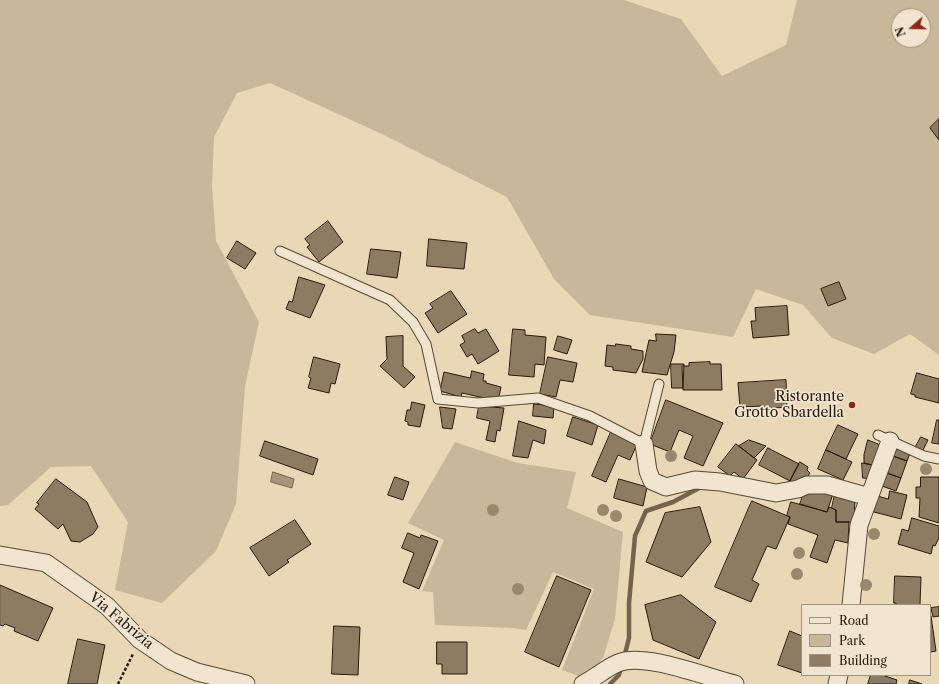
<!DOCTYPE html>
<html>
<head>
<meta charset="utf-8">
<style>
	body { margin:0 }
	#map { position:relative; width:939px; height:684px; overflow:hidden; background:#e9d7b5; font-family:"Libre Caslon Text",serif }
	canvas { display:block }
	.legend { position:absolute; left:801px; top:604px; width:130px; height:72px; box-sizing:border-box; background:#f1e5cf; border:1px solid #a1937f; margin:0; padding:5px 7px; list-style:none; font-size:12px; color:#291908 }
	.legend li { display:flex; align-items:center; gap:8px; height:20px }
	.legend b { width:20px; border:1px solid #a1937f }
	.north { position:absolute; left:891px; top:8px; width:40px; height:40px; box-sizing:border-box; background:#f1e5cf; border:1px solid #a1937f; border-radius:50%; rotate:250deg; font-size:11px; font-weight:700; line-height:16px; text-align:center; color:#291908 }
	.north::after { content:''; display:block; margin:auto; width:14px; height:18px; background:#8f2418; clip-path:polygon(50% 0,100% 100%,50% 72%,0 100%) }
</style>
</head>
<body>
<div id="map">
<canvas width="939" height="684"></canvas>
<ul class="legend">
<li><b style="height:5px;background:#f1e5cf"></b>Road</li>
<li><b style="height:11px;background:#c8b798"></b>Park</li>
<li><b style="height:11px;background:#8d7c62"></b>Building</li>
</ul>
<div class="north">N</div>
</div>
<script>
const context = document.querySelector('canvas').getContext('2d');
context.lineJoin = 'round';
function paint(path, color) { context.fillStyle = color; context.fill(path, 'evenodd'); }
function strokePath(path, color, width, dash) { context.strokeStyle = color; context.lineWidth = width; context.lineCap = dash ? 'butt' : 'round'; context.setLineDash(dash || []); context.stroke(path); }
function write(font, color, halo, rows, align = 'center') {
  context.font = font + ' "Libre Caslon Text",serif'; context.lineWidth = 3.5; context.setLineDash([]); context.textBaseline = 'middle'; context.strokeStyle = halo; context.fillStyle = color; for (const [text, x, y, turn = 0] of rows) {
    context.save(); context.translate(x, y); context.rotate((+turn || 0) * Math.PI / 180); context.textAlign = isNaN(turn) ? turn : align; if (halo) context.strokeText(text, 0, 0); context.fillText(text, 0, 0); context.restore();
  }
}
paint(new Path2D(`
	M0 0H624L681 19 722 76 786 45 797 0H939V355L910 334 874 354 832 338 803 305 756 289 733 337 590 315 554 279 507 197 382 134 270 83 237 93 214 137 212 186 216 241 259 322 245 386 236 504 216 551 162 603 115 590 128 522 91 466 51 467 8 505 0 506ZM899 16H923V40H899Z
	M455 442 518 463 576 472 567 508 623 532 615 619 603 658 584 678 562 670 594 589 553 572 526 630 514 628 435 625 433 592 422 591 444 540 408 523Z`), '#c8b798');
const water = new Path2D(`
	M273 472 294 479 292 488 271 482Z`);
paint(water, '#a8967a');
strokePath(water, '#75644c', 1);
strokePath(new Path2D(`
	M624 658 629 638V603L635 536 646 511 673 502 703 486
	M610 684 619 675 621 667`), '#75644c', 4.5);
const building = new Path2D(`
	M939 119V140L930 128Z
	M328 221 343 242 319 262 307 247 310 245 305 239Z
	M429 239 467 243 464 269 427 266Z
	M237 241 256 253 245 269 227 258Z
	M371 249 401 252 397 278 367 274Z
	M299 277 325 285 310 318 286 309 289 301 292 302Z
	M839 282 846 299 828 306 821 289Z
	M451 291 467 314 438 333 425 313 433 308 430 304Z
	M787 306 789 335 753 338 751 321H756L755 308Z
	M475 329 478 333 486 329 499 351 478 364 472 354 467 357 460 345 465 342 462 336Z
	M513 329 525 330V335L546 337 544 365 535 364 534 377 509 375Z
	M656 334 676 335 674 352 667 375 642 372 649 340 656 341Z
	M403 336V366L415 377 404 388 380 366 387 359 386 337Z
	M558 336 572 340 567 354 554 350Z
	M616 344 631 346V349L643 351V359L636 373 613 370V367L605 366 607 345 615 346Z
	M314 357 340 364 335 384 331 383 329 393 308 388 311 378 309 377Z
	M548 357 577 363 573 382 560 380 556 397 540 394Z
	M710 362V364H721L722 390H683L682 366H689V363Z
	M671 364H684L683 388H672Z
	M472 371 484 374 483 381H486V383L501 387 498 401 462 393 461 397 440 391 444 372 470 378Z
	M917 373 939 379V403L915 397V395L911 394Z
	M786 380 787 407 762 409V406L740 407 738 383Z
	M666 400 723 423 703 466 684 458 693 436 679 430 670 452 650 444Z
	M412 402 425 405 420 427 408 425V422L405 421 407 410H410Z
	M534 404 554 406 553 418 533 416Z
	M479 406 504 408 500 431 497 430 495 442 486 440 490 421 477 418Z
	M440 407 456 409 452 429 443 428Z
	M573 417 598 425 592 445 567 436Z
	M937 420H939V444L932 443Z
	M519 421 546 430 544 444 533 440 528 458 513 456Z
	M838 425 858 434 846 459 826 450Z
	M611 432 637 444 630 460 618 455 606 482 592 476Z
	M921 437 928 440 922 452 915 448Z
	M749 440 766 446 754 458 739 446Z
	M868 440 878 444 881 449 877 466 864 463V455Z
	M265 441 318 459 313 475 260 456Z
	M736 444 757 460 743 479 734 472 730 476 718 467Z
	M893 447 910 453 907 461 890 455Z
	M768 448 799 464 790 481 759 465Z
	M826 450 852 462 843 480 818 469Z
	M890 455 907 461 901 478 884 472Z
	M800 462 808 467 807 470 810 473 802 485 790 481Z
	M862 463 877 466 873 479 863 478Z
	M884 472 901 478 896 491 879 485Z
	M395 477 409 482 403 500 388 495Z
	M921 477H939V523L919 517 920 498H916V487H920Z
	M56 479 87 502 98 527 93 534 80 542 71 541 63 524 58 529 35 509 39 504 37 503Z
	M619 479 647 487 643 506 614 498Z
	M807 486 833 494 827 512 800 504Z
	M890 491 907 495 901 519 870 511 874 495 888 499Z
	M835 494 855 498 854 522H836V510L832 508Z
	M752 501 790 517 776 549 767 546 752 580 759 584 751 602 715 587Z
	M791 502 827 512 829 507 836 510V522H849L848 543 835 540 827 563 810 557 818 535 788 524 790 517 787 516Z
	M700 507 711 542 682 577 646 562 665 513Z
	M912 518 939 526V538L935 546 933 545 931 554 898 544 902 529 908 531Z
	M295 520 311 544 287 560 289 562 269 576 250 548Z
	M408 533 420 538 421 535 438 541 419 589 403 582 414 553 402 548Z
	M557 576 591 590 559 667 525 652Z
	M895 576 921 577 920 605H896V603H894Z
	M0 585 53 608 38 641 14 631 15 628 5 624 3 626 0 625Z
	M681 595 716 622 699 659 653 640 645 605Z
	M939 607V616L933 617 931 608Z
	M931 616 936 651 930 652V616Z
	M334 626 360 627 358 675 332 674Z
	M790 631 802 636V673L778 665Z
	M78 639 105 645 97 684H68Z
	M437 642H467V674H442V664H437Z
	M871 675H882L897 680 896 684H868Z
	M910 680 922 684H909Z`);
paint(building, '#8d7c62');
strokePath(building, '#291908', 1);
const lane = new Path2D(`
	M280 251 390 300 413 322 426 344 438 399 478 403 538 398 590 416 644 444 659 384
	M878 435 924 456 939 459`);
const street = new Path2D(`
	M644 444 648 471 652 481 666 487 695 480 720 482 776 493 798 489 807 485H827L869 497
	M0 555 46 563 107 606 140 640 171 661 197 672 246 684
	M851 605 859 525 890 441
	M583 684C595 678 606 668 618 663 645 652 705 677 735 684
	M837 684 839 675`);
strokePath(lane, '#594833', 11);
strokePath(street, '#594833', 19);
strokePath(new Path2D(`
	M118 684 133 654`), '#291908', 2.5, [3, 2]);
strokePath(lane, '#f1e5cf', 9);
strokePath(street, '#f1e5cf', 17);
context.fillStyle = '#9a886e';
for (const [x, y] of [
	[671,456],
	[926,469],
	[493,510],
	[603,510],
	[616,516],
	[874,534],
	[799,553],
	[797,574],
	[866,585],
	[518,589]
]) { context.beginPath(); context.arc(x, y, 6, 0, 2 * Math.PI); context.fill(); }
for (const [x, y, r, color] of [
	[852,405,4,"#8f2418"]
]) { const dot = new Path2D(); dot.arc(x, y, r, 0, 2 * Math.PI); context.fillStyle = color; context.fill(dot); strokePath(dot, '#f1e5cf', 1.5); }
write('14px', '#291908', '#f1e5cf', [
	["Ristorante",844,397],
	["Grotto Sbardella",844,413]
], 'right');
write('14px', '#291908', '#f1e5cf', [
	["Via Fabrizia",121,621,40]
]);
</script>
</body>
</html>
